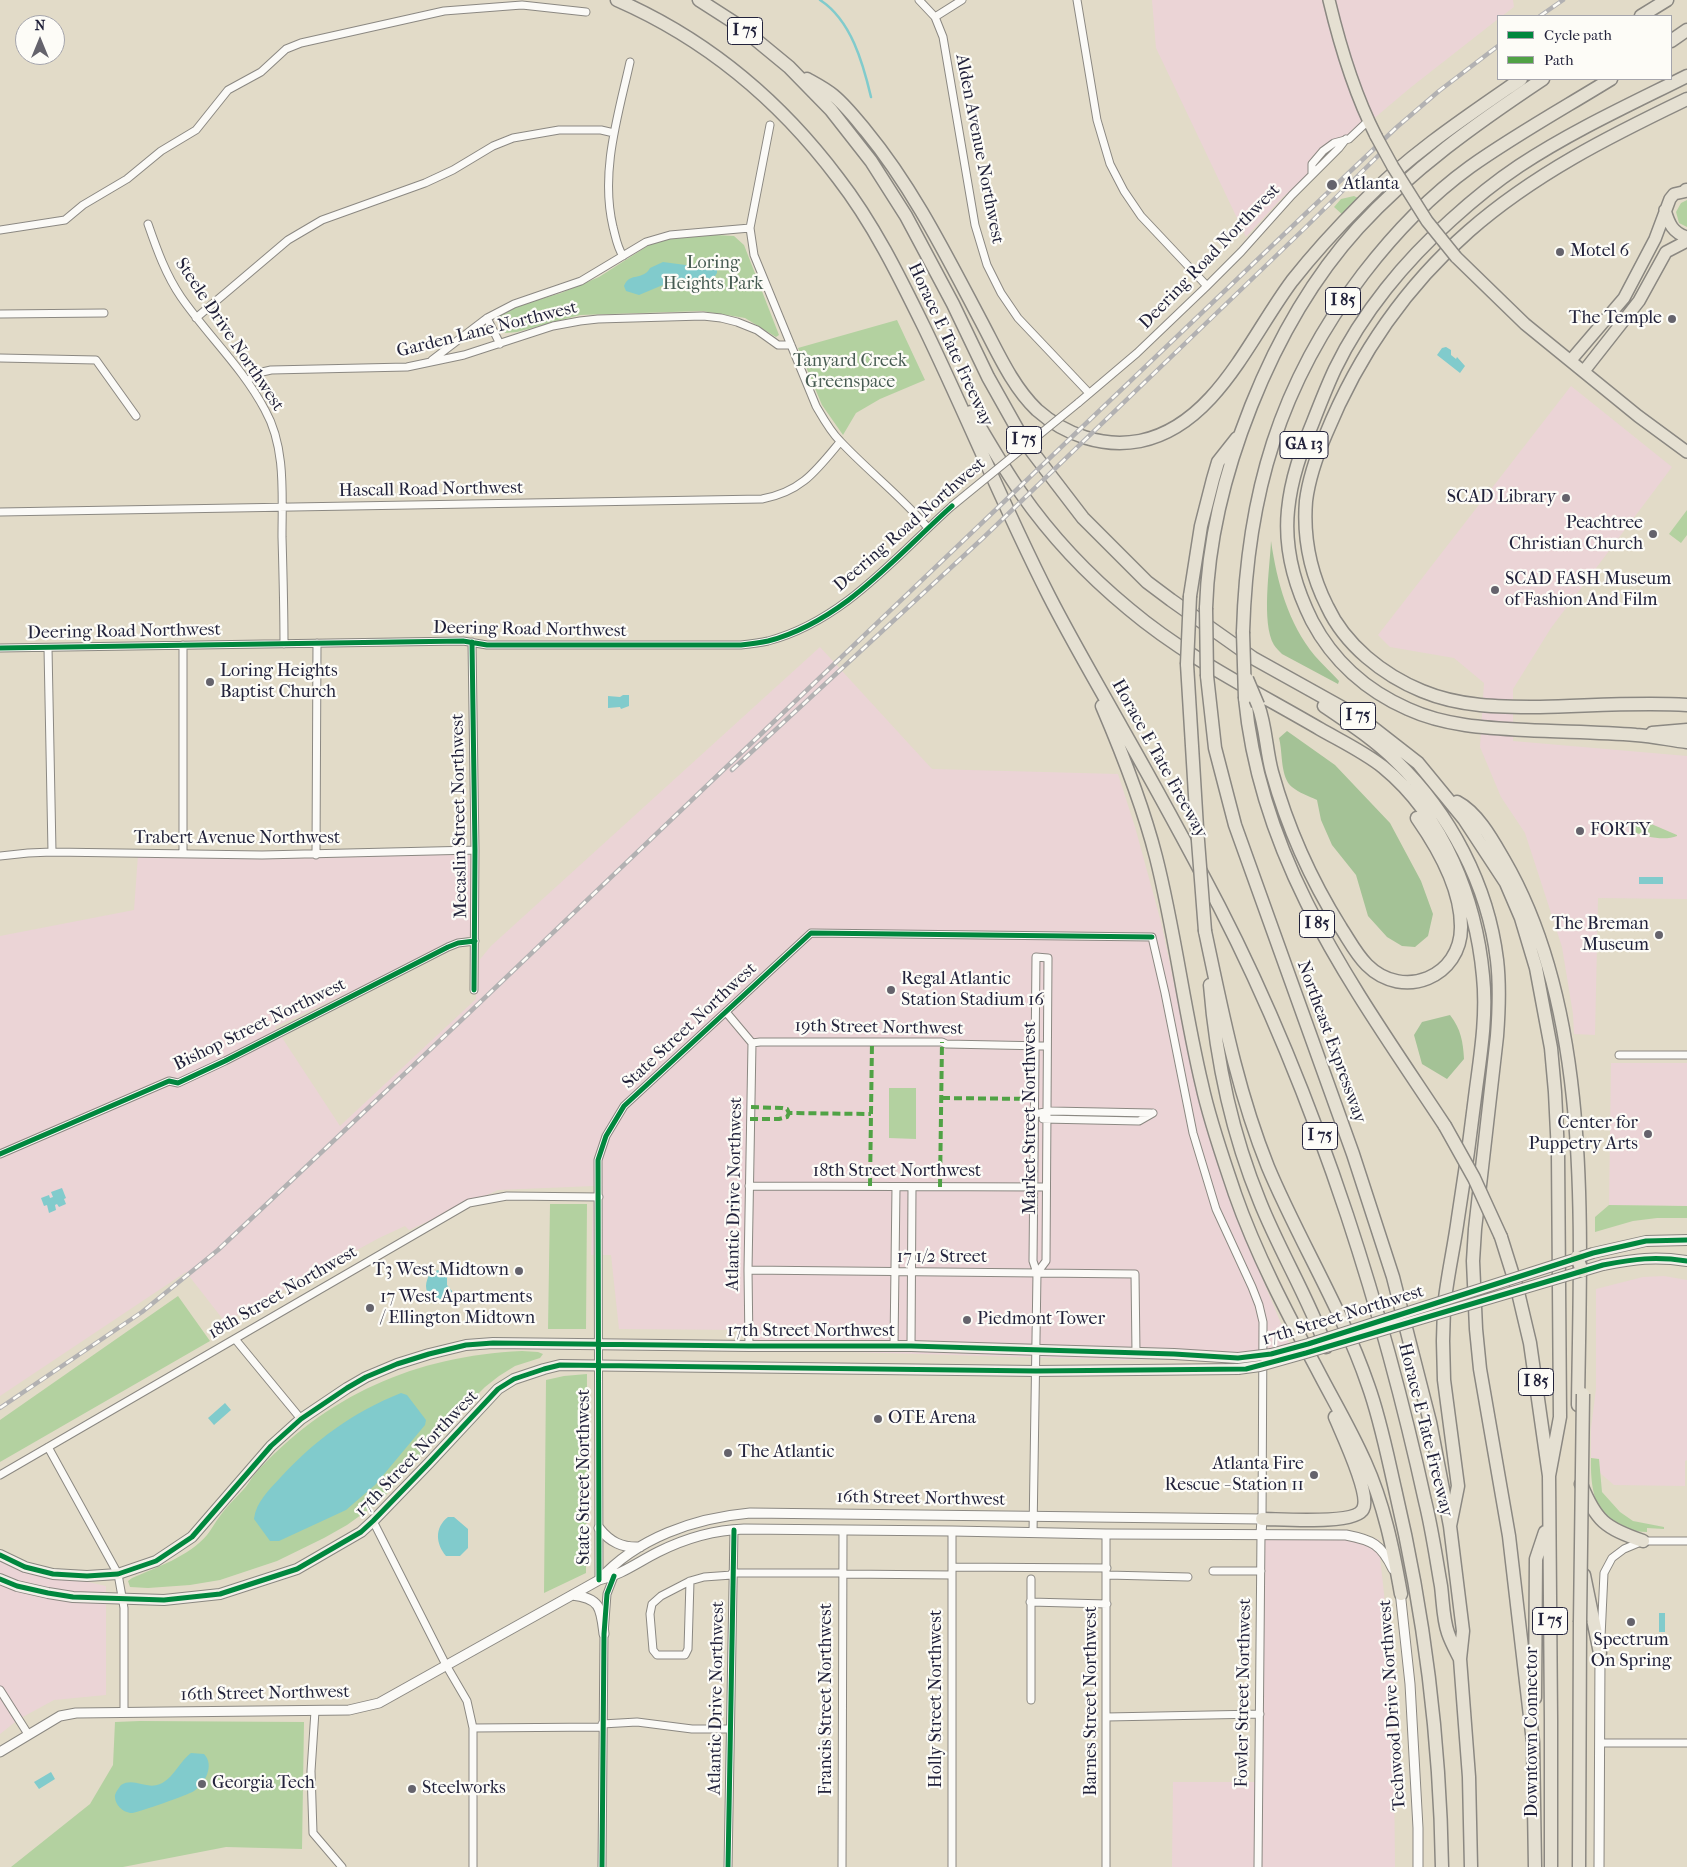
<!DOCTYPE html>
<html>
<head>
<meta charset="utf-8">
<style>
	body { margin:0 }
	#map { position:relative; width:1687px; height:1867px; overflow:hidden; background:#e2dbc8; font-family:"IM FELL French Canon",serif }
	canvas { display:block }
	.legend { position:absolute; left:1497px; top:15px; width:175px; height:65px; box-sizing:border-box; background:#fdfcf7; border:1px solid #a5a5ac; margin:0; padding:6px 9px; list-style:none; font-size:15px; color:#22223b }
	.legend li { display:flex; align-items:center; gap:10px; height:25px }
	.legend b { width:25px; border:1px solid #a5a5ac }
	.north { position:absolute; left:15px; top:15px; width:50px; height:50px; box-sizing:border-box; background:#fdfcf7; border:1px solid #a5a5ac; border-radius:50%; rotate:0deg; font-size:14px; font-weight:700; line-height:20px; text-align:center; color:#22223b }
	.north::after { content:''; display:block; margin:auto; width:18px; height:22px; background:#65636c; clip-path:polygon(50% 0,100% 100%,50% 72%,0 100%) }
</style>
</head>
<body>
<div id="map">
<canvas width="1687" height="1867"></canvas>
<ul class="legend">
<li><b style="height:6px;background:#00873e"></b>Cycle path</li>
<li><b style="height:6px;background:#50a245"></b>Path</li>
</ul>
<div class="north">N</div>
</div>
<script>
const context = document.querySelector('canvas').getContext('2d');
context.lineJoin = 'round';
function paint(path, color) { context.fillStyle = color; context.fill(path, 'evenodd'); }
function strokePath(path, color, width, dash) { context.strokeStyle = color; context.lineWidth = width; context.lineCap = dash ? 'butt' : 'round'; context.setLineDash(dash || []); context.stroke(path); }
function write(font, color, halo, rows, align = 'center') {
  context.font = font + ' "IM FELL French Canon",serif'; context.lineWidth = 4.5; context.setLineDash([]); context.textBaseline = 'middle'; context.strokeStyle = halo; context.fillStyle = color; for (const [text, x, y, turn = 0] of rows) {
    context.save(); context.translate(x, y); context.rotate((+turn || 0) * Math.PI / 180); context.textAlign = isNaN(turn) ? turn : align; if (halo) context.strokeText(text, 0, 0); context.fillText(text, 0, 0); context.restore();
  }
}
paint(new Path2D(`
	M1152 0H1513L1514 7 1502 16H1498V19L1410 88 1339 148 1282 198 1246 237 1156 48Z
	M1571 386 1672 467 1551 628 1513 689V741L1687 756V899L1598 898 1595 1035 1574 1034 1573 1014 1562 947 1540 879 1525 833 1501 797 1480 747 1484 683 1454 658 1390 647 1378 635Z
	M820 647 932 769 1118 774 1135 827 1161 922 1193 1073 1240 1225 1290 1345 1263 1354 1125 1360 747 1349 746 1330 619 1329 611 1255H591L594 1186 498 1190 409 1230 405 1226 379 1238 225 1322 186 1272 0 1396V936L134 910 138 855 475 847 476 933 275 1027 340 1126 476 999 477 963 491 946Z
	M1611 1063H1687V1206L1609 1205Z
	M1664 1276 1687 1280V1460L1685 1461V1486L1614 1485 1600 1473 1599 1459 1591 1458V1428L1596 1389V1289L1643 1277Z
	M1259 1537 1378 1539 1393 1676 1395 1867H1172L1173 1782H1259Z
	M0 1560 53 1574 106 1586V1695L54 1700 19 1719 0 1734Z`), '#ebd4d6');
paint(new Path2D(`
	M1354 196 1360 199 1344 216 1334 207 1341 199Z
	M1687 200V227L1679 223 1676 212 1681 203Z
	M700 234 734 236 744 245 779 335 776 337 745 318 702 311 580 315 517 332 505 333 498 320 501 314 517 306 561 293 599 277 649 245 671 238Z
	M897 320 925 380 880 399 856 413 843 435 822 405 798 348Z
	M1687 510V535L1681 543 1669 534Z
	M1642 820 1677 835V836C1665 841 1646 837 1634 832L1633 828Z
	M889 1088H916V1139L889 1138Z
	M550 1204H587L586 1329H548Z
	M1609 1205 1687 1206V1218H1657L1633 1221 1595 1232V1217Z
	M178 1296 210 1341 0 1462V1420Z
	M522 1351 538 1352 543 1354 540 1358 515 1366 499 1376 485 1387 452 1420 409 1470 379 1502 347 1525 324 1538 277 1561 220 1580 190 1585 148 1588 130 1587 128 1581 132 1578C157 1567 188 1557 207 1535 212 1529 215 1522 220 1516 226 1507 235 1499 243 1490 247 1486 250 1480 254 1475 326 1395 415 1356 522 1351Z
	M587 1374 586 1573 544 1593 546 1380 564 1376Z
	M1591 1458 1599 1459 1602 1492 1620 1512 1633 1521 1664 1527V1529L1647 1528V1532C1599 1531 1590 1499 1591 1458Z
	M140 1721 304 1722 302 1849 226 1847 123 1867H11L90 1804 113 1765 115 1722Z`), '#b3d1a0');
paint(new Path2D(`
	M1271 541C1277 582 1288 623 1315 656 1322 664 1331 672 1339 681L1338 684 1282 654C1279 651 1276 648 1274 645 1261 623 1270 567 1271 541Z
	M1287 731 1335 765 1390 823 1421 881 1433 914 1428 936 1415 947 1402 946 1387 937 1368 916 1356 875 1332 845 1321 820 1317 800C1309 796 1299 793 1292 787 1280 777 1283 753 1279 738Z
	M1450 1015C1461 1029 1463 1042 1464 1059L1447 1079 1422 1064 1414 1035 1422 1022Z`), '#a4c296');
paint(new Path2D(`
	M663 262 693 266H712L717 270V273L709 285 670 282 639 295 626 291 624 286C629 272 643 281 650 268Z
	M1446 347 1451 350V355L1456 359 1457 357 1465 366 1460 373 1437 355 1442 348Z
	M623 695H629V706L621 709 620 707 608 708V696L620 697Z
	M1639 877H1663V884H1639Z
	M62 1188 66 1198 64 1199 66 1204 59 1207 57 1204 55 1205 56 1210 49 1213 47 1205 44 1206 41 1198 49 1195 50 1198 53 1197 51 1192Z
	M438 1270 447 1276V1285L452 1291 451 1299C441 1306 426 1298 426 1286 426 1282 428 1277 430 1273Z
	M401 1393 407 1395 426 1420 425 1425 375 1485 346 1510 279 1541H270L254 1519C256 1502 269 1490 280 1478 315 1440 353 1412 401 1393Z
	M225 1403 231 1410 214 1425 208 1418Z
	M448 1517H454L468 1529V1548L460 1556H446C436 1544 434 1528 448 1517Z
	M1659 1613H1665V1632H1659Z
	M191 1753 204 1754C215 1765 205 1784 194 1791 188 1795 139 1812 132 1813 123 1813 114 1804 115 1795 116 1791 119 1788 121 1785 134 1777 146 1790 160 1784 173 1779 179 1762 191 1753Z
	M51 1772 55 1779 39 1789 34 1782Z`), '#81cbcc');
strokePath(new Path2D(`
	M820 0C851 20 863 63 871 97`), '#81cbcc', 2.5);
const minor = new Path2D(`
	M919 0 935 17 943 37 975 225 987 265 1001 293 1018 318 1089 393
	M1077 0 1097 120 1110 164 1124 191 1141 216 1207 286
	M935 17 962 0
	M770 125 750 228 754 255 816 406C823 418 830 431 840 441 868 471 901 496 928 528
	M1312 174V164L1323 151 1334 143 1349 139 1368 121
	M148 224C157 250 166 275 181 297 208 336 243 368 265 410 286 447 282 495 282 537 283 572 284 608 284 644
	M0 230 65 220 83 205 127 179 161 151 196 130 228 90 261 72 286 49 301 43 444 11 522 5 586 12
	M623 256C617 247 616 238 613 227 600 172 618 116 630 62
	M0 314 104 313
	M196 318 288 240 322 220 425 183 453 170 493 146 513 138 559 130H601L614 133
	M487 318 500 344
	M0 358 96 360 136 416
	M432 360 487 318 514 304 581 281 646 242 670 235 750 228
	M247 381 258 373 271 370 407 367 464 355 553 326 580 321 598 319 703 316 721 318 737 322 757 330 778 345H791
	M1078 403 1137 353 1207 286 1241 252 1292 195 1339 148 1346 139
	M0 512 762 499C801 492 816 471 840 442
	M472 642 475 850 474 990
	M183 645V854
	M0 648 463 641 487 645H741C750 644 759 643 768 641 844 621 896 556 952 506
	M48 648 52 852
	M316 855 317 643
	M0 856 28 853 52 852 262 855 475 850
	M726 1012 752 1043
	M752 1043 760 1042H942L946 1044 1046 1046
	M1619 1055H1687
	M1034 1114 1051 1111 1151 1113
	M1043 1119 1139 1121 1153 1113
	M0 1154 169 1081 178 1083 225 1061 448 947 458 943 475 941
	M749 1186 1045 1187
	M748 1270 1135 1274 1136 1353
	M235 1339 301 1419
	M749 1346 748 1270 752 1043
	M894 1346 896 1187
	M911 1346 912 1187
	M48 1447 118 1574 124 1608V1712
	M0 1475 469 1203 507 1196 599 1197
	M373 1521 446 1665 467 1701 473 1728V1867
	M1033 1533 1037 1273 1033 1261 1036 957 1048 958 1046 1261 1037 1273
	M1106 1534V1867
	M952 1567 1107 1568
	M1213 1571H1261
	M732 1573H843
	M843 1574 952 1575
	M1107 1575 1188 1577
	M1031 1579V1700
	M599 1580 598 1160 606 1136 624 1106 811 933 1152 937 1165 993 1193 1133 1216 1209 1252 1287 1259 1305 1263 1322 1262 1519
	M690 1581 688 1649 685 1655H657L653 1650 650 1614 652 1604 661 1596 690 1581 704 1577 732 1575
	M1030 1602 1107 1604
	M1601 1637 1604 1573 1612 1558 1624 1549 1643 1541H1687
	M0 1690 28 1734
	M315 1711 311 1771 313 1833 342 1867
	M1107 1717 1260 1714
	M602 1724 637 1722 692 1729H729
	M473 1728 602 1727
	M1600 1743H1687
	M602 1867 604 1634 607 1594 614 1576
	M728 1867 734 1530
	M842 1867 843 1531
	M952 1867V1531
	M1258 1867 1261 1534`);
const tertiary = new Path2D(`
	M599 1528C610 1542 622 1548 640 1547
	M599 1580C637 1538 694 1518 750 1513L1262 1519 1261 1534
	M1400 1591 1410 1684 1418 1828V1867
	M572 1595C601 1598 601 1609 604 1634
	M0 1752 60 1716 76 1713 349 1710 379 1703 599 1580C621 1575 638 1562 658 1552 686 1538 713 1530 744 1529L952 1531 1106 1534 1346 1535C1372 1540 1381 1544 1393 1569
	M1599 1867 1600 1653`);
const secondary = new Path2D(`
	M1593 1253 1646 1241 1687 1240
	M1603 1265C1635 1259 1654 1256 1687 1261
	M0 1555 25 1567 53 1574 87 1576 118 1574 156 1561 192 1537 271 1446 301 1419 347 1388 366 1377 397 1364 429 1354 466 1345 493 1343 749 1346H911L1174 1354 1238 1358
	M0 1579 17 1586 48 1593 73 1597 164 1600 220 1594 297 1569 361 1532 373 1521 429 1463 498 1389 514 1379 544 1369 560 1365 1036 1371 1238 1369`);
const primary = new Path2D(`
	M1665 210C1669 224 1673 233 1687 237
	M1456 257 1525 324 1638 416 1687 452
	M1571 360 1624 298 1655 239 1670 199 1674 194 1687 191
	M1584 371 1639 301 1666 252 1687 241`);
const trunk = new Path2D(`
	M1329 0C1340 46 1354 93 1376 136`);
const motorway = new Path2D(`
	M617 0C706 39 780 101 838 178 873 223 899 276 924 327 967 416 1004 508 1049 596 1072 641 1098 685 1123 730 1156 788 1188 847 1219 906 1270 1005 1312 1110 1347 1215 1378 1309 1404 1405 1425 1501 1432 1529 1436 1558 1441 1586 1443 1601 1443 1619 1448 1633 1451 1642 1456 1651 1460 1659
	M699 0 738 25 789 67 831 110 871 161 906 216 953 304 988 377 1024 441 1083 518 1147 582 1171 600 1253 658 1359 717 1418 763 1464 819 1506 883 1521 918 1536 968 1551 1048 1555 1092 1558 1153 1560 1417 1549 1476
	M1641 16 1667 0
	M1671 41 1687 30
	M1687 76C1631 104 1572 131 1519 166 1495 182 1473 200 1451 220 1405 261 1362 313 1335 369 1327 386 1320 404 1313 422 1301 451 1291 479 1288 510 1284 549 1295 587 1312 621 1333 661 1367 691 1408 709 1445 726 1486 728 1526 730 1563 732 1599 732 1636 735 1653 736 1670 740 1687 742
	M807 79C816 84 826 89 834 96 846 106 856 119 866 131 913 188 946 255 981 321 997 351 1012 386 1037 410 1065 435 1103 448 1140 441 1215 426 1250 337 1292 281 1314 253 1338 227 1363 202 1410 154 1466 117 1521 79
	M1687 99C1610 136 1534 174 1469 231 1406 286 1358 356 1326 434 1317 455 1309 477 1306 501 1303 538 1311 574 1327 606 1345 645 1383 675 1422 691 1460 707 1500 707 1540 707 1589 706 1639 702 1687 705
	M1686 190H1687
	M971 412C987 439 1003 467 1021 493 1051 536 1089 576 1129 609 1187 658 1255 691 1320 729 1341 741 1364 752 1383 767 1444 817 1476 900 1483 976 1487 1014 1481 1052 1476 1089 1471 1132 1465 1175 1458 1218 1454 1248 1447 1277 1444 1307L1443 1341 1444 1380 1458 1486 1450 1526
	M1190 596 1201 526 1213 479 1218 462 1237 438
	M1206 608C1210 480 1272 323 1358 228 1412 169 1477 123 1543 79
	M1243 632C1247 495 1279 384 1363 274 1393 235 1430 196 1470 167 1515 135 1564 108 1611 79
	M1187 664 1197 828
	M1207 676 1215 748 1235 825 1353 1154 1393 1277 1430 1422 1450 1526 1463 1631 1460 1659 1469 1777 1471 1867
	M1245 698C1261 865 1356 991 1445 1126
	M1258 705C1266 726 1266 750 1272 772 1287 826 1311 880 1341 928 1349 940 1356 954 1367 965 1403 1001 1462 977 1461 926 1461 888 1438 848 1417 818
	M1102 706C1123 755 1143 806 1156 857 1175 932 1184 1010 1202 1085 1210 1122 1223 1158 1235 1194 1256 1254 1287 1313 1317 1369 1333 1400 1351 1430 1365 1462 1384 1504 1393 1549 1401 1594
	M1324 706C1349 723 1375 740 1396 761 1450 813 1488 885 1497 960 1500 985 1499 1010 1497 1036L1475 1229 1473 1261 1476 1329 1480 1369 1509 1536 1533 1742 1535 1867
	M1652 733 1687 730
	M1457 802C1478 813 1493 841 1504 860 1594 1015 1580 1232 1578 1405
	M1205 931C1222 1011 1237 1090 1268 1167 1299 1241 1342 1309 1368 1385 1380 1418 1387 1454 1395 1489 1424 1612 1440 1740 1442 1867
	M1210 985C1216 1059 1232 1134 1260 1202 1280 1252 1308 1297 1326 1347
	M1501 1237 1517 1288 1530 1343 1549 1476 1551 1720V1867
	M1581 1484C1596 1521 1605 1528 1643 1541
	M1262 1519C1280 1519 1356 1525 1363 1509 1371 1494 1342 1434 1335 1417
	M1584 1575 1600 1653
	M1535 1698 1536 1559 1545 1532
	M1579 1867 1580 1622`);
strokePath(minor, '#8b8882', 9);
strokePath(tertiary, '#8b8882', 11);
strokePath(secondary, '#8b8882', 12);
strokePath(primary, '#8b8882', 14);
strokePath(trunk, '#8b8882', 14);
strokePath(motorway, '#8b8882', 15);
strokePath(minor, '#fbfaf7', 7);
strokePath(tertiary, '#fbfaf7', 9);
strokePath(secondary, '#f2efe8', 10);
strokePath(primary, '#e5e0d2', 11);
strokePath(trunk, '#e5e0d2', 11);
strokePath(motorway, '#e5e0d2', 12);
const rail = new Path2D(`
	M1540 16 1563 0
	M732 770 983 538 1306 227 1386 148
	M0 1408 142 1312 218 1250 471 1011 1301 218 1397 127 1439 91 1498 46`);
strokePath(rail, '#b2b1b2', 4.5);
strokePath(rail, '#fdfcf7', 2.5, [8]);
const minorBridge = new Path2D(`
	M952 506 1078 403`);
const secondaryBridge = new Path2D(`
	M1238 1358 1271 1354 1308 1344 1593 1253
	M1238 1369 1260 1366 1306 1353 1603 1265`);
const primaryBridge = new Path2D(`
	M1376 136 1393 167 1427 221 1456 257`);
const motorwayBridge = new Path2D(`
	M1206 608 1207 676
	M1243 632 1245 698
	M1187 664 1190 596
	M1247 679 1258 705
	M1197 828 1205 931
	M1445 1126 1474 1178 1501 1237
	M1577 1257 1582 1271
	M1580 1622 1583 1394`);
strokePath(minorBridge, '#8b8882', 9, []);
strokePath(secondaryBridge, '#8b8882', 12, []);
strokePath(primaryBridge, '#8b8882', 14, []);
strokePath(motorwayBridge, '#8b8882', 15, []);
strokePath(minorBridge, '#fbfaf7', 7);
strokePath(secondaryBridge, '#f2efe8', 10);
strokePath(primaryBridge, '#e5e0d2', 11);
strokePath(motorwayBridge, '#e5e0d2', 12);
strokePath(new Path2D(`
	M942 1098 1034 1099
	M751 1107 782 1108 787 1109 789 1113 871 1114
	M750 1119H779L787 1117 789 1113
	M870 1186 872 1042
	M940 1187 942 1042`), '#50a245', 4, [8, 4]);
strokePath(new Path2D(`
	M472 642 475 850 474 990
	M0 648 463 641 487 645H741C750 644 759 643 768 641 844 621 896 556 952 506
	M0 1154 169 1081 178 1083 225 1061 448 947 458 943 475 941
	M0 1555 25 1567 53 1574 87 1576 118 1574 156 1561 192 1537 271 1446 301 1419 347 1388 366 1377 397 1364 429 1354 466 1345 493 1343 749 1346H911L1174 1354 1238 1358 1271 1354 1308 1344 1593 1253 1646 1241 1687 1240
	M0 1579 17 1586 48 1593 73 1597 164 1600 220 1594 297 1569 361 1532 373 1521 429 1463 498 1389 514 1379 544 1369 560 1365 1036 1371 1246 1369 1306 1353 1603 1265C1635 1259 1654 1256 1687 1261
	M599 1580 598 1160 606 1136 624 1106 811 933 1152 937
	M602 1867 604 1634 607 1594 614 1576
	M728 1867 734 1530`), '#00873e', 5);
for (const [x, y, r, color] of [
	[1332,185,6,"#65636c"],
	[1560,252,5,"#65636c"],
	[1672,319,5,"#65636c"],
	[1566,498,5,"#65636c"],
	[1653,534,5,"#65636c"],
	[1495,590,5,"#65636c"],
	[210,682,5,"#65636c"],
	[1580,831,5,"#65636c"],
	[1659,935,5,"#65636c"],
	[891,990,5,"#65636c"],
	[1648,1134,5,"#65636c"],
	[519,1271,5,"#65636c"],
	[370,1308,5,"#65636c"],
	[967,1320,5,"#65636c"],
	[878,1419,5,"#65636c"],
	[728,1453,5,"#65636c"],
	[1314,1475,5,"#65636c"],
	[1631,1622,5,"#65636c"],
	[202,1784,5,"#65636c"],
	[412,1789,5,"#65636c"]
]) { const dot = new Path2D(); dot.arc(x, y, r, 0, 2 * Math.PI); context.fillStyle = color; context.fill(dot); strokePath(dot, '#fdfcf7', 2); }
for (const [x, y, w] of [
	[745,31,35],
	[1343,301,35],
	[1024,440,35],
	[1304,445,48],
	[1358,716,35],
	[1317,924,35],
	[1320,1136,35],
	[1536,1382,35],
	[1550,1621,35]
]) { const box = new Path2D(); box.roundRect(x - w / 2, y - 13.5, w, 27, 4); context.fillStyle = '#fdfcf7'; context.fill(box); strokePath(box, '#22223b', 1); }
write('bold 16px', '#22223b', null, [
	["I 75",745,31],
	["I 85",1343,301],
	["I 75",1024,440],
	["GA 13",1304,445],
	["I 75",1358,716],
	["I 85",1317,924],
	["I 75",1320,1136],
	["I 85",1536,1382],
	["I 75",1550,1621]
]);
write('18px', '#22223b', '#fdfcf7', [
	["Alden Avenue Northwest",979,149,79],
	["Deering Road Northwest",1210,257,-46],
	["Garden Lane Northwest",487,330,-14],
	["Steele Drive Northwest",229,335,56],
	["Horace E Tate Freeway",950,345,65],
	["Hascall Road Northwest",431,490,-1],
	["Deering Road Northwest",910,525,-41],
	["Deering Road Northwest",530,630,1],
	["Deering Road Northwest",124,632,-1],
	["Horace E Tate Freeway",1159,759,61],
	["Mecaslin Street Northwest",460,816,-91],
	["Trabert Avenue Northwest",237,839],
	["Bishop Street Northwest",260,1025,-26],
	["State Street Northwest",690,1026,-43],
	["19th Street Northwest",879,1028,1],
	["Northeast Expressway",1331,1042,70],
	["Market Street Northwest",1031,1118,-90],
	["18th Street Northwest",897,1172],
	["Atlantic Drive Northwest",735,1194,-89],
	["17 1/2 Street",942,1258],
	["18th Street Northwest",283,1293,-30],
	["17th Street Northwest",1343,1316,-17],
	["17th Street Northwest",811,1332],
	["Horace E Tate Freeway",1425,1430,76],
	["17th Street Northwest",417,1454,-46],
	["State Street Northwest",585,1477,-90],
	["16th Street Northwest",921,1499,1],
	["Fowler Street Northwest",1244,1693,-89],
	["16th Street Northwest",265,1694,-1],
	["Atlantic Drive Northwest",717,1698,-89],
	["Francis Street Northwest",827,1699,-90],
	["Holly Street Northwest",937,1699,-90],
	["Barnes Street Northwest",1092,1701,-90],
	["Techwood Drive Northwest",1393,1705,-94],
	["Downtown Connector",1533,1732,-90]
]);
write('18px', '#22223b', '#fdfcf7', [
	["Atlanta",1343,185],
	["Motel 6",1570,252],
	["The Temple",1662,319,"right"],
	["SCAD Library",1556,498,"right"],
	["Peachtree",1643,524,"right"],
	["Christian Church",1643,545,"right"],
	["SCAD FASH Museum",1505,580],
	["of Fashion And Film",1505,601],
	["Loring Heights",220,672],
	["Baptist Church",220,693],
	["FORTY",1590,831],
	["The Breman",1649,925,"right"],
	["Museum",1649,946,"right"],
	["Regal Atlantic",901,980],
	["Station Stadium 16",901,1001],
	["Center for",1638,1124,"right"],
	["Puppetry Arts",1638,1145,"right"],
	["T3 West Midtown",509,1271,"right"],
	["17 West Apartments",380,1298],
	["/ Ellington Midtown",380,1319],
	["Piedmont Tower",977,1320],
	["OTE Arena",888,1419],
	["The Atlantic",738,1453],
	["Atlanta Fire",1304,1465,"right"],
	["Rescue - Station 11",1304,1486,"right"],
	["Spectrum",1631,1641,"center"],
	["On Spring",1631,1662,"center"],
	["Georgia Tech",212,1784],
	["Steelworks",422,1789]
], 'left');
write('18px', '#475c53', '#fdfcf7', [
	["Loring",713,264],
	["Heights Park",713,285],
	["Tanyard Creek",850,362],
	["Greenspace",850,383]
]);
</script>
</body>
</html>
